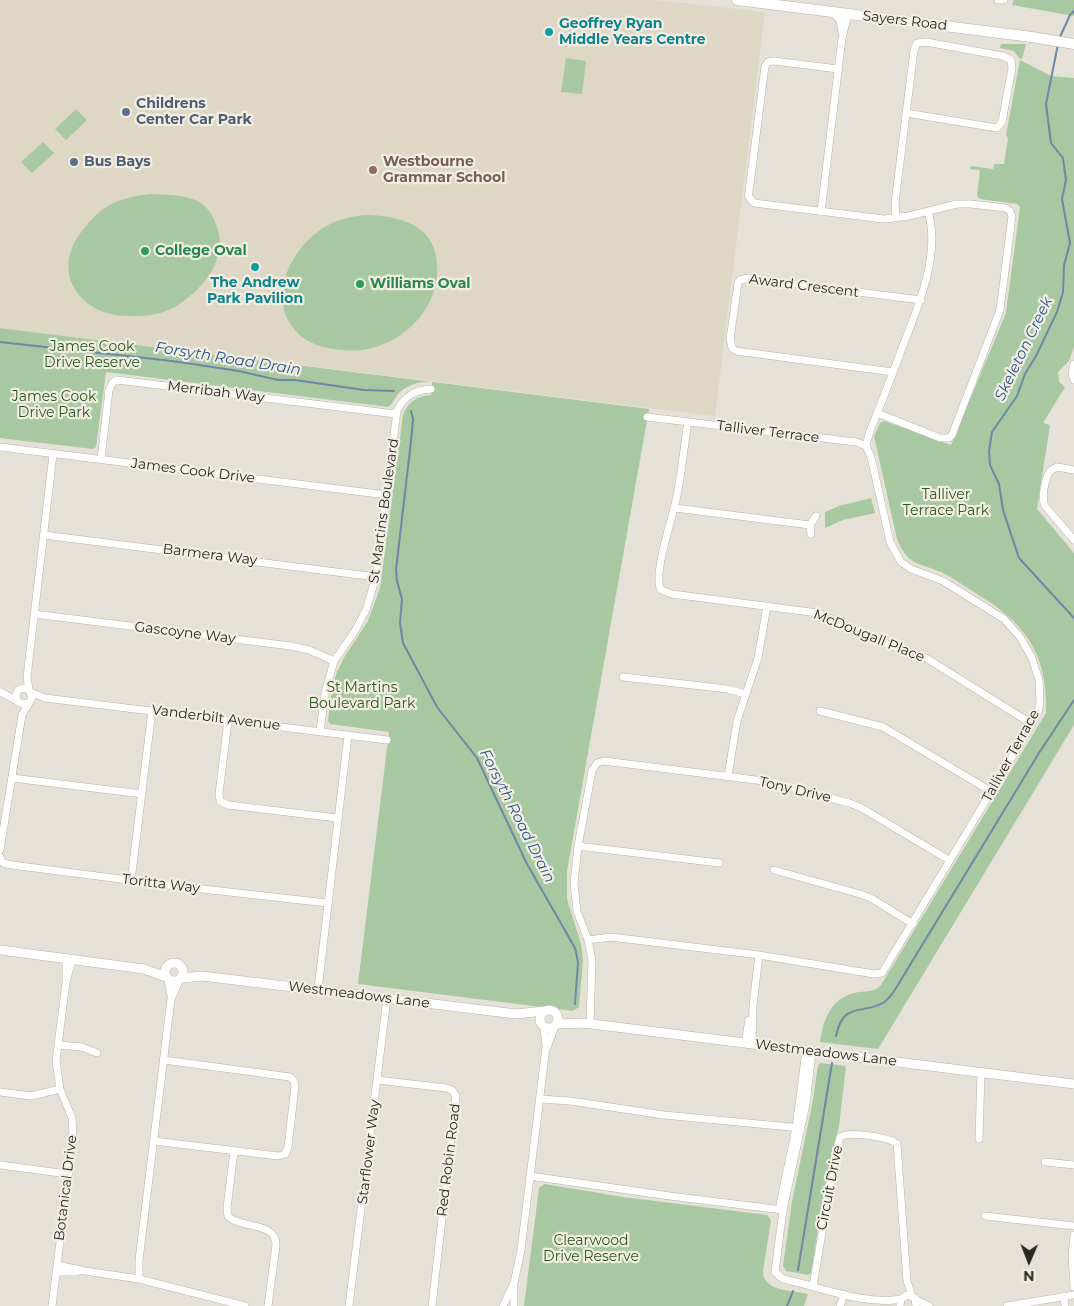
<!DOCTYPE html>
<html>
<head>
<meta charset="utf-8">
<style>
	body { margin:0 }
	#map { position:relative; width:1074px; height:1306px; overflow:hidden; background:#e5e1d6; font-family:Montserrat,sans-serif }
	canvas { display:block }
	.north { position:absolute; left:1004px; top:1236px; width:50px; height:50px; -webkit-text-stroke:4px #f2eee3; paint-order:stroke; rotate:181deg; font-size:14px; font-weight:700; line-height:20px; text-align:center; color:#2a2925 }
	.north::after { content:''; display:block; margin:auto; width:18px; height:22px; background:#2a2925; clip-path:polygon(50% 0,100% 100%,50% 72%,0 100%) }
</style>
</head>
<body>
<div id="map">
<canvas width="1074" height="1306"></canvas>
<div class="north">N</div>
</div>
<script>
const context = document.querySelector('canvas').getContext('2d');
context.lineJoin = 'round';
function paint(path, color) { context.fillStyle = color; context.fill(path, 'evenodd'); }
function strokePath(path, color, width, dash) { context.strokeStyle = color; context.lineWidth = width; context.lineCap = dash ? 'butt' : 'round'; context.setLineDash(dash || []); context.stroke(path); }
function write(font, color, halo, rows, align = 'center') {
  context.font = font + ' Montserrat,sans-serif'; context.lineWidth = 4.5; context.setLineDash([]); context.textBaseline = 'middle'; context.strokeStyle = halo; context.fillStyle = color; for (const [text, x, y, turn = 0] of rows) {
    context.save(); context.translate(x, y); context.rotate((+turn || 0) * Math.PI / 180); context.textAlign = isNaN(turn) ? turn : align; if (halo) context.strokeText(text, 0, 0); context.fillText(text, 0, 0); context.restore();
  }
}
paint(new Path2D(`
	M0 0H655L765 12 715 416 0 328Z`), '#ded7c5');
paint(new Path2D(`
	M1014 0H1074V16L1012 5Z
	M1001 44H1026L1022 59H1020L1014 51 1000 48Z
	M566 58 586 61 582 94 561 92Z
	M1020 60 1051 76 1074 78V347L1069 361 1058 372 1059 382 1065 387 1043 423 1050 425 1037 509 1074 553V725L878 1049 820 1042C823 1019 832 996 859 992 868 991 874 992 881 985L1046 713C1048 652 1024 622 974 592 963 585 952 577 941 572 919 563 907 565 897 539L874 436 880 423 884 421 951 445 1006 313 1020 207 1017 204 980 199 977 196 980 170 970 169 971 166 993 169 994 164H1004L1008 138 1006 135Z
	M76 109 87 120 66 140 55 129Z
	M43 142 54 153 32 173 21 162Z
	M151 194C167 195 190 194 203 205 210 210 214 218 217 227 229 261 199 294 171 309 155 317 132 317 115 315 81 309 58 279 73 245 79 233 91 219 102 210 116 199 134 196 151 194Z
	M364 215C384 215 406 218 422 231 432 239 436 252 437 264 441 314 391 356 343 350 327 349 306 344 295 330 266 297 292 246 325 227 337 219 351 217 364 215Z
	M0 328 649 409 567 871V899L581 944 583 961 579 1007 573 1011 358 984 389 732 330 724 328 721 332 688 337 672 345 656 368 621 380 588 403 415C408 402 417 396 431 395L432 382C419 381 407 385 398 394 394 399 393 404 388 407L106 372 96 447 93 449 0 438Z
	M871 498 875 513 843 520 825 528V512L839 506Z
	M820 1063 846 1066 839 1126 825 1185 811 1273 808 1275 786 1271 783 1266 792 1202 813 1100 818 1065Z
	M544 1184 623 1197 767 1215 771 1220 763 1271C763 1292 792 1290 808 1294L804 1306H524L539 1188Z`), '#a7c8a0');
strokePath(new Path2D(`
	M1060 37 1070 15 1074 11
	M1058 44 1046 104 1051 143 1063 158 1066 180 1062 199 1070 243 1064 265 1063 292 1057 312 1036 356 1025 374 1017 396 992 432 989 451 990 465 999 484 1003 510 1019 558 1074 618
	M0 342 172 361 239 371 278 380H295L364 390 394 391
	M411 411 413 419 411 441 396 570 397 581 402 599 400 623 403 643 437 707 477 758 527 864 575 948 578 962 575 1004
	M836 1036C843 1001 862 1015 883 1003 889 999 893 993 896 988L1039 753 1074 700
	M798 1270 832 1063
	M787 1306 793 1291`), '#6f88a6', 2);
const minor = new Path2D(`
	M998 0H1004
	M831 12 840 20 842 32
	M838 69 774 61 768 62 765 66 749 192 748 196 754 203 884 219 909 216 957 204H971L1006 208 1010 211 1012 216 1000 310 952 435 949 438H940L877 413
	M821 212 842 38 848 14
	M896 218 895 203 914 50 917 43 926 42 1003 56 1011 60 1012 68 1002 122 997 128 906 113
	M1074 364 1072 374 1074 380
	M893 372 736 351 732 348 730 339 738 283 740 280 748 278 921 300
	M688 422C684 446 682 471 677 495 674 515 652 574 661 590L672 594 818 613 889 645 926 658 1032 724
	M866 446 870 431C881 404 892 376 902 348 918 307 941 255 928 211
	M0 447 387 495
	M101 459 109 390 113 382 117 380 396 414
	M1074 470 1057 467 1050 471C1045 479 1041 497 1045 506L1074 540
	M675 508 810 525
	M811 534 810 525 816 516
	M44 535 376 577
	M34 614 291 646 309 650 334 661
	M623 677 727 689 746 694
	M29 690 27 677 53 454
	M1 692 17 701
	M30 692 45 698 387 740
	M820 711 883 727 992 792
	M228 720 219 794 220 801 228 805 337 818
	M320 731 325 693 334 661 355 631 366 610 376 577 397 411C404 396 415 390 431 389
	M728 776 737 721 758 658 767 606
	M12 778 142 794
	M578 846 719 863
	M0 850 22 715 32 698 29 690 23 688 18 690 16 695 17 701 23 704 28 703
	M0 857 3 863 12 865 167 885 327 903
	M774 870 860 894 871 898 913 924
	M131 881 152 710
	M588 940 611 937 759 955 874 974 882 973 1032 724 1038 712 1040 702 1039 680 1032 658 1020 637 1004 619 943 581 911 569 901 562 890 542 871 457 866 446 856 442 647 417
	M66 979V959
	M168 979 171 996
	M318 989 348 735
	M590 1024 592 960 588 940 577 911 574 883 578 846 592 771 597 763 604 761 772 782 849 803 860 807 949 860
	M745 1043 749 1020
	M752 1044 753 1005 759 955
	M58 1045 82 1047 97 1053
	M547 1047 555 1026
	M812 1052 806 1104 783 1210 775 1272 783 1279C818 1286 865 1306 901 1299
	M377 1080 446 1088 452 1090 456 1096 432 1306
	M0 1092 31 1096 60 1089
	M540 1099 570 1101 664 1115 801 1128
	M979 1139 981 1072
	M154 1141 278 1156 285 1154 288 1147 295 1086 294 1081 290 1077 164 1060
	M234 1151 227 1208 228 1216C240 1229 276 1221 276 1245L268 1306
	M1045 1162 1074 1165
	M0 1165 68 1174
	M530 1176 670 1196 783 1210
	M783 1210 780 1204 796 1128 806 1051
	M985 1216 1074 1226
	M1074 1235 1072 1256 1074 1287
	M57 1265 85 1271 139 1279 245 1306
	M56 1272H77
	M139 1279V1260L171 999 179 981
	M813 1286 835 1156 840 1137C849 1131 889 1137 897 1144L907 1281 912 1296
	M1064 1296 1065 1306
	M916 1300 929 1306
	M52 1306 73 1138 72 1118 60 1089 56 1061 66 982 72 960
	M349 1306 387 998
	M503 1306 514 1283 521 1250 546 1047 544 1026
	M514 1306V1286
	M840 1306 844 1294
	M900 1306 901 1299 907 1295 915 1298 916 1306
	M1007 1306 1074 1295`);
const tertiary = new Path2D(`
	M0 950 144 969 166 977
	M165 972a9 9 0 1 1 18 0a9 9 0 1 1-18 0Z
	M182 978 202 976 516 1014 544 1011
	M540 1019a9 9 0 1 1 18 0a9 9 0 1 1-18 0Z
	M557 1024 584 1023 1074 1084`);
const secondary = new Path2D(`
	M737 0 1032 37 1074 44`);
strokePath(minor, '#b8b4a9', 8);
strokePath(tertiary, '#b8b4a9', 10);
strokePath(secondary, '#b8b4a9', 11);
strokePath(minor, '#fff', 7);
strokePath(tertiary, '#fff', 9);
strokePath(secondary, '#fff', 10);
for (const [x, y, r, color] of [
	[549,32,5,"#0f9aa8"],
	[126,112,5,"#5c6f8a"],
	[74,162,5,"#5c6f8a"],
	[373,170,5,"#8d6e63"],
	[145,251,5,"#2e9e5b"],
	[255,267,5,"#0f9aa8"],
	[360,284,5,"#2e9e5b"]
]) { const dot = new Path2D(); dot.arc(x, y, r, 0, 2 * Math.PI); context.fillStyle = color; context.fill(dot); strokePath(dot, '#f2eee3', 2); }
write('14px', '#2a2925', '#f2eee3', [
	["Sayers Road",905,21,7],
	["Award Crescent",804,286,7],
	["Merribah Way",216,392,7],
	["Talliver Terrace",768,432,7],
	["James Cook Drive",193,471,7],
	["St Martins Boulevard",384,511,-82],
	["Barmera Way",210,555,7],
	["Gascoyne Way",185,633,7],
	["McDougall Place",869,636,22],
	["Vanderbilt Avenue",216,718,7],
	["Talliver Terrace",1011,756,-61],
	["Tony Drive",795,790,13],
	["Toritta Way",161,884,7],
	["Westmeadows Lane",359,995,7],
	["Westmeadows Lane",826,1053,7],
	["Starflower Way",369,1152,-83],
	["Red Robin Road",449,1160,-83],
	["Botanical Drive",66,1188,-83],
	["Circuit Drive",830,1188,-79]
]);
write('bold 14px', '#0d838f', '#f2eee3', [
	["Geoffrey Ryan",559,24],
	["Middle Years Centre",559,40],
	["The Andrew",255,283,"center"],
	["Park Pavilion",255,299,"center"]
], 'left');
write('bold 14px', '#4e5e75', '#f2eee3', [
	["Childrens",136,104],
	["Center Car Park",136,120],
	["Bus Bays",84,162]
], 'left');
write('bold 14px', '#785e54', '#f2eee3', [
	["Westbourne",383,162],
	["Grammar School",383,178]
], 'left');
write('bold 14px', '#27864d', '#f2eee3', [
	["College Oval",155,251],
	["Williams Oval",370,284]
], 'left');
write('14px', '#295a1c', '#f2eee3', [
	["James Cook",92,347],
	["Drive Reserve",92,363],
	["James Cook",54,397],
	["Drive Park",54,413],
	["Talliver",946,495],
	["Terrace Park",946,511],
	["St Martins",362,688],
	["Boulevard Park",362,704],
	["Clearwood",591,1241],
	["Drive Reserve",591,1257]
]);
write('italic 15px', '#28558e', '#f2eee3', [
	["Skeleton Creek",1024,349,-64],
	["Forsyth Road Drain",228,359,9],
	["Forsyth Road Drain",517,816,63]
]);
</script>
</body>
</html>
